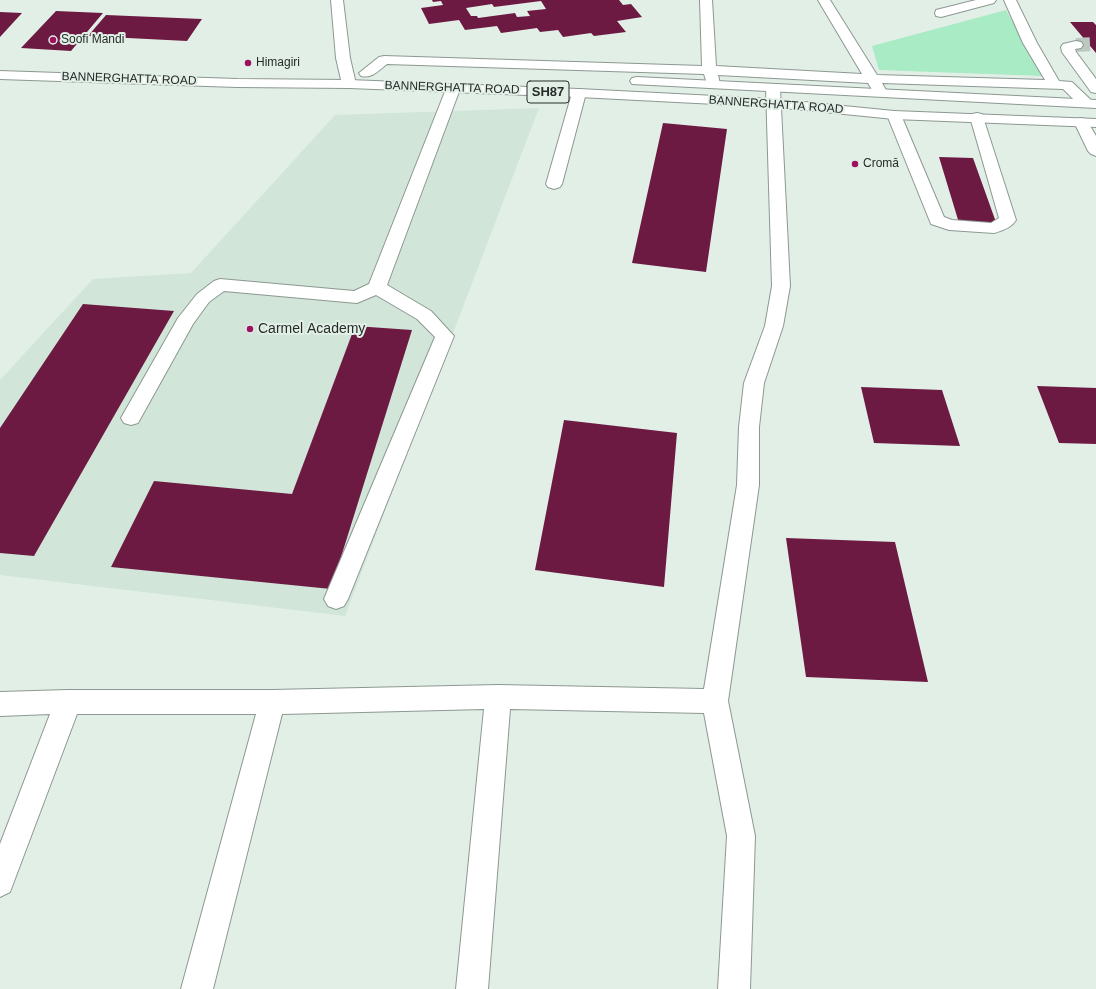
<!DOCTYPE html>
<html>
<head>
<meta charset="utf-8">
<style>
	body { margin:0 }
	canvas { display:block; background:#e2efe7 }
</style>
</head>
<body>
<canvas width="1096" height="989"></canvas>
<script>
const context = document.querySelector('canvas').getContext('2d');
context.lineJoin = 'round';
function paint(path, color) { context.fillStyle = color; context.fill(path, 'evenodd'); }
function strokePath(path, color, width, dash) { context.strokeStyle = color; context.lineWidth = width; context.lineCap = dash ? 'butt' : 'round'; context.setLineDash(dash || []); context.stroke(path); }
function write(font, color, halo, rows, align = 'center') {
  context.font = font + ' Helvetica,sans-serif'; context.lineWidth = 4; context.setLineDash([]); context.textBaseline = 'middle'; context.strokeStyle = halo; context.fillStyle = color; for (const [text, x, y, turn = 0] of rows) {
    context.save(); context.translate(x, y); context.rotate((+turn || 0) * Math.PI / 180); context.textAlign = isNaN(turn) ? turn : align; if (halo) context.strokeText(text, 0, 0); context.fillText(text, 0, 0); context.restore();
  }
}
paint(new Path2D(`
	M539 108 345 616 0 575V380L93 279 191 273 335 115Z`), '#d1e6d9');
paint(new Path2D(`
	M1006 10 1042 76 879 70 872 46Z`), '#a8ebc5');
paint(new Path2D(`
	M432 0H619L623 5 631 4 642 17 617 21 626 32 594 36 591 33 563 37 558 30 540 32 537 28 501 33 497 26 465 30 459 20 429 24 421 8 443 5 441 1 433 2ZM541 1 546 9 527 11 530 16 517 17 515 13 478 18 477 16H471L466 8 492 4 494 7Z
	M56 11 103 13 71 51 21 48Z
	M0 12 22 13 0 37Z
	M106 15 202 19 187 41 88 36Z
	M1070 22H1093L1096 25V53Z
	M663 123 727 129 706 272 632 263Z
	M939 157 973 158 997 225 959 223Z
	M83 304 174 311 34 556 0 553V428Z
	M355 326 412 330 331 589 111 567 154 481 292 494Z
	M1037 386 1096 388V444L1059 443Z
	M861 387 942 390 960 446 874 443Z
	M564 420 677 433 664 587 535 570Z
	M786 538 895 542 928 682 806 677Z`), '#6d1a43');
strokePath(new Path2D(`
	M1076 45 1096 44`), '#bdc8c1', 14, [14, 7]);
const minor = new Path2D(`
	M331 0H343L350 58 356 84 354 87 349 88 344 87 342 84 336 58Z
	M700 0H712L716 66 862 74 818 0H830L877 75 1045 80 1023 43 1004 0H1016L1037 43 1059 81 1072 82 1094 103 1092 106C1080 109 1072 97 1063 89L882 83 886 90 884 93 879 94 874 93 868 83 718 75 720 84 718 87 713 88 708 87 704 74 387 64C379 70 372 79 361 76L359 73 379 57 384 56 702 66Z
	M976 0H996L994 3 941 17 936 16 935 13 936 10Z
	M1076 41 1081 42 1083 45 1081 48 1075 49 1076 52 1096 79V93L1091 92 1062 52 1061 47 1063 44Z
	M773 84 778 85 780 88 790 286 783 326 764 383 759 427V485L728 701 755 836 750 989H718L727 836 704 713 510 709 488 989H456L484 709 282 714 213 989H181L256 714H77L10 892 0 897V844L50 714 0 716V692L68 690H272L498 685 704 689 737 485 739 427 744 383 765 326 772 286 766 88 768 85Z
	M453 85 458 86 460 89 387 285 431 311 454 336 348 599 344 606 336 609 328 606 324 599 435 337 417 319 376 295 357 303 224 291 209 302 193 324 138 423 131 425 124 423 121 418 178 318 197 294 214 281 220 279 354 291 369 284 446 89 448 86Z
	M579 89 584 90 586 93 562 184 560 187 554 189 548 187 546 184 572 93 574 90Z
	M894 111 899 112 901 115 944 217 952 220 991 223 999 218 970 117 972 114 977 113 982 114 1016 220C1012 227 1002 231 994 233L949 230 931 224 887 115 889 112Z
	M1081 118 1086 119 1096 136V156L1091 154 1088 151 1074 122 1076 119Z`);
const major = new Path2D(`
	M0 71 237 79 349 80 579 89 774 99 894 111 1096 119V127L894 119 774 107 579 97 349 88 237 87 0 79Z
	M637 77 1096 100V108L632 84 630 81 632 78Z`);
strokePath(minor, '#8c9891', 2);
strokePath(major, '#8c9891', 2);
paint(minor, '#fff');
paint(major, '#fff');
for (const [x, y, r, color] of [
	[53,40,4,"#9d115e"],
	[248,63,4,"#9d115e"],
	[855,164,4,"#9d115e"],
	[250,329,4,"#9d115e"]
]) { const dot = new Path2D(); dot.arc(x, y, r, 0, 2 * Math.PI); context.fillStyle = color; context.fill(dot); strokePath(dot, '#e2efe7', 1.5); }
write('12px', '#272c29', '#e2efe7', [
	["Soofi Mandi",61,40],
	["Himagiri",256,63],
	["Cromā",863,164]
], 'left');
write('12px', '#272c29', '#e2efe7', [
	["BANNERGHATTA ROAD",129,79,2],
	["BANNERGHATTA ROAD",452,88,2],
	["BANNERGHATTA ROAD",776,105,4]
]);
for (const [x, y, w] of [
	[548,92,42]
]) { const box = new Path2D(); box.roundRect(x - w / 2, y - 11, w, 22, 3); context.fillStyle = '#e2efe7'; context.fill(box); strokePath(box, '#272c29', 1); }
write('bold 13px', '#272c29', null, [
	["SH87",548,92]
]);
write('14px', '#272c29', '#e2efe7', [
	["Carmel Academy",258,329]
], 'left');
</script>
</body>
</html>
